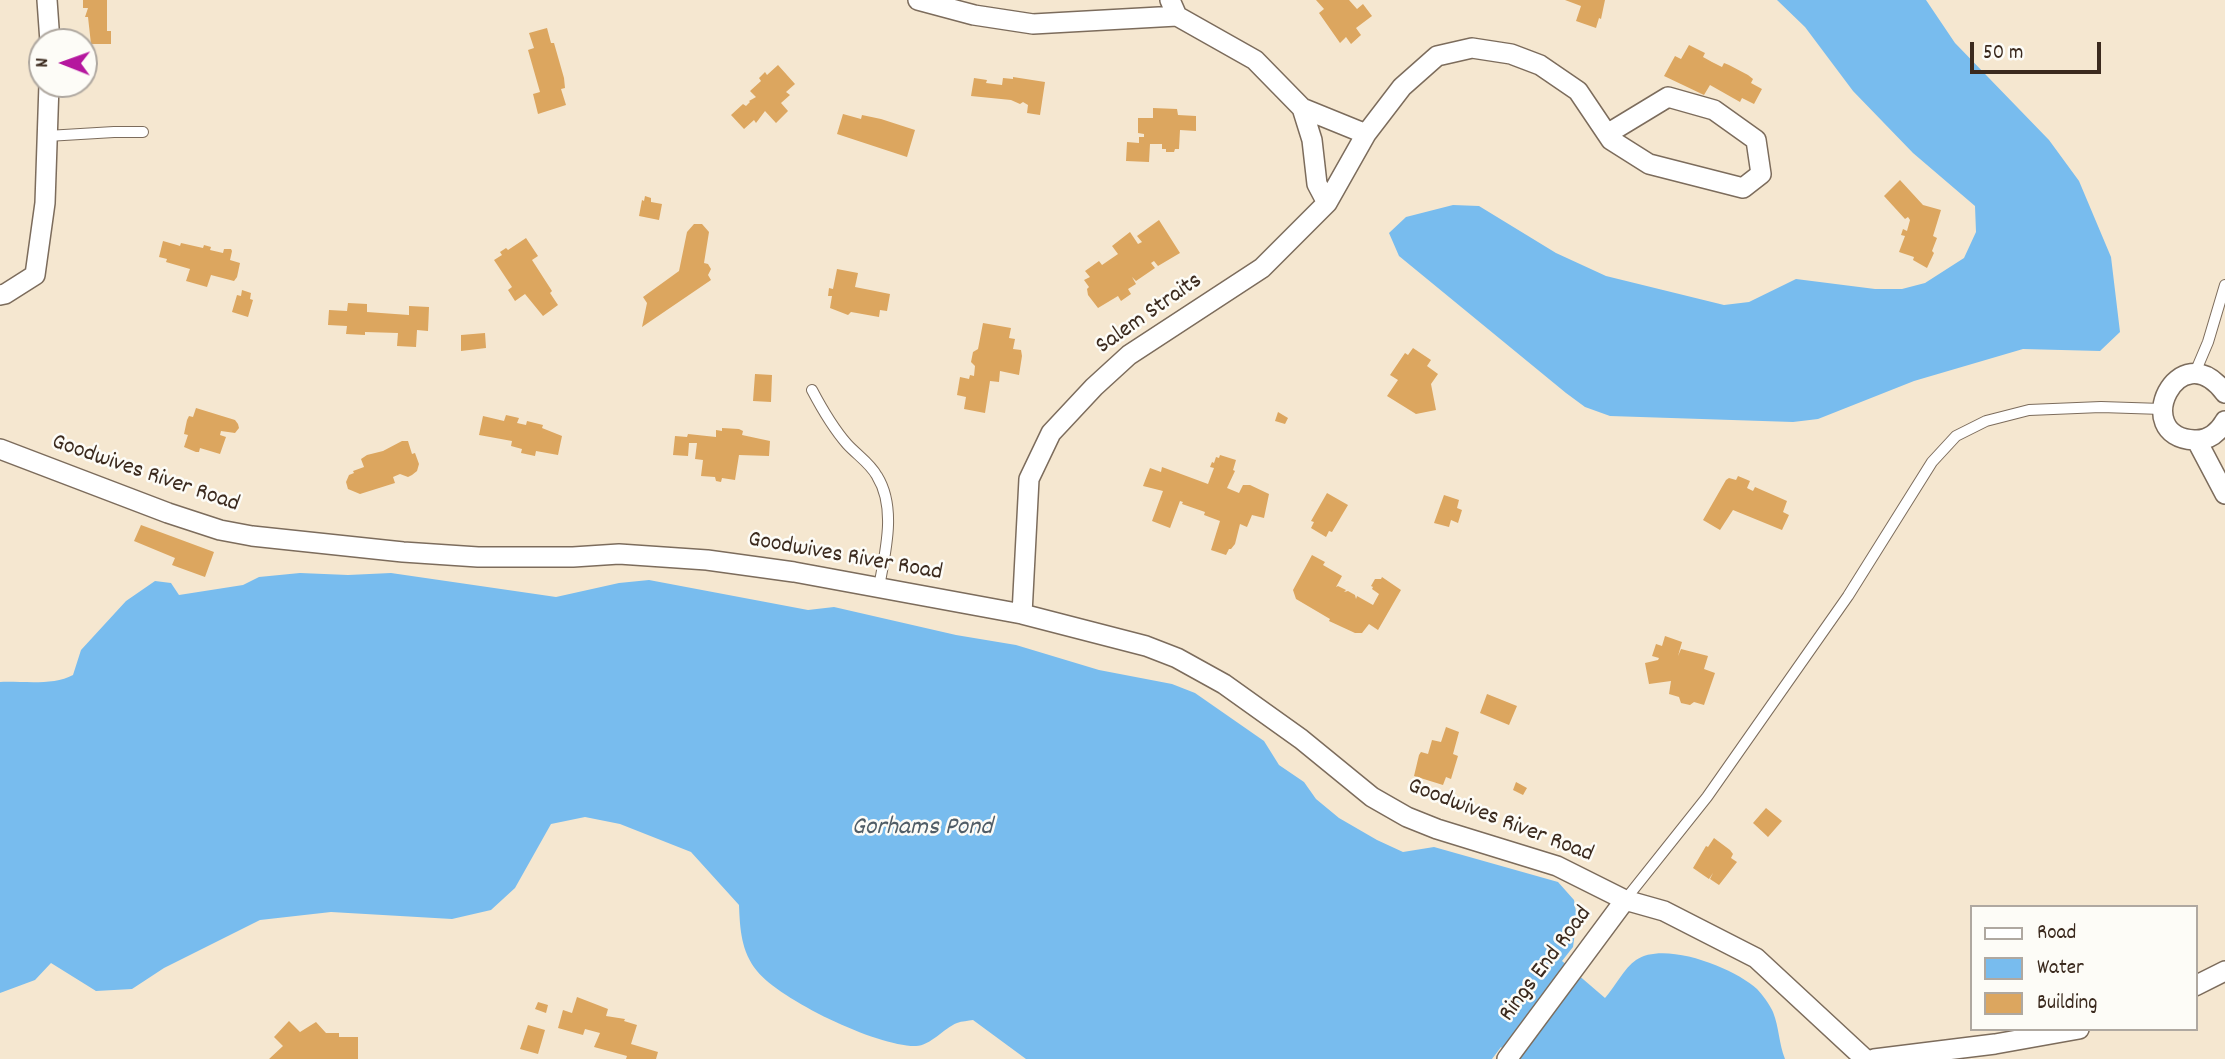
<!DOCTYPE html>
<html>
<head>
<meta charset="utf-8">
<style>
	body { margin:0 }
	#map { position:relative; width:2225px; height:1059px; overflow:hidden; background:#f5e7d0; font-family:Dekko,sans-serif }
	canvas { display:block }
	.legend { position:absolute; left:1970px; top:905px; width:228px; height:126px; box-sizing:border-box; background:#fdfcf7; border:2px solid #afa8a0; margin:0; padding:9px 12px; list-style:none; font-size:21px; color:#3b2a1e }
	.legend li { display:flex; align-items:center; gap:14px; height:35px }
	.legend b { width:35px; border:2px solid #afa8a0 }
	.north { position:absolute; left:28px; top:28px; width:70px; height:70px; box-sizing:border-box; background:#fdfcf7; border:2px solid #afa8a0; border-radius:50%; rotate:271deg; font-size:19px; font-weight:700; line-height:28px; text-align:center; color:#3b2a1e }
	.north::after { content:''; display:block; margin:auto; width:24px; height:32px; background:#b5179e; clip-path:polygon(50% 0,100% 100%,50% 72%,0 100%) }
	.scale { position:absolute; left:1970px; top:42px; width:131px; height:32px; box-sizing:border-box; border:4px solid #3b2a1e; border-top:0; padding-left:9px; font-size:21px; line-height:24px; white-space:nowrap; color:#3b2a1e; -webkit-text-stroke:5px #fdfcf7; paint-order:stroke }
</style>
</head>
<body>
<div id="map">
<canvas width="2225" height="1059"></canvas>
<ul class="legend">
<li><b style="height:9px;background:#fff"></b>Road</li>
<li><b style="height:19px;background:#78bcee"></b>Water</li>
<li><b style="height:19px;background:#dca65f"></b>Building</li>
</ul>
<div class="north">N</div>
<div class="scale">50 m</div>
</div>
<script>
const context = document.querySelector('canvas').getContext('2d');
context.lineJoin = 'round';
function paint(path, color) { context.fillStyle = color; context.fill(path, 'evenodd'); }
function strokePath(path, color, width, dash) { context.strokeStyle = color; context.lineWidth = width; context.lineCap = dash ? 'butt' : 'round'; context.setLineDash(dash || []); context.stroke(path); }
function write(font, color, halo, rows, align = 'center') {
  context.font = font + ' Dekko,sans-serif'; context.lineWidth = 5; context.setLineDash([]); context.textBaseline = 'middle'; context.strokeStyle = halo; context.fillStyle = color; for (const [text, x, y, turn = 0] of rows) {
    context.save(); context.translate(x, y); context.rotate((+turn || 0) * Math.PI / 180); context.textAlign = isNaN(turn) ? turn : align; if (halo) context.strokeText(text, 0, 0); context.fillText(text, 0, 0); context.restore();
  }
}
paint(new Path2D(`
	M1777 0H1926L1955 43 2049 140 2079 181 2111 257 2120 332 2100 351 2023 349 1914 381 1818 419 1793 422 1610 416 1585 407 1566 393 1399 256 1389 233 1406 217 1453 205 1479 206 1556 253 1606 276 1724 305 1749 302 1796 279 1875 289H1902L1925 283 1964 258 1976 232 1975 206 1913 153 1853 91 1805 27Z
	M300 573 348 575 391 573 556 597 619 583 649 580 808 610 834 607 956 635 1016 645 1099 670 1172 684 1195 693 1264 741 1279 765 1304 782 1316 799 1339 818 1377 840 1403 852 1434 847 1558 882 1574 900 1577 918 1573 947 1562 961 1605 998C1615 987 1624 968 1636 960 1664 940 1735 968 1757 989 1762 994 1770 1005 1773 1012 1779 1027 1779 1044 1785 1059H1512L1501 1047 1492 1059H1026L973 1020C968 1021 962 1021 957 1023 944 1028 930 1046 916 1046 878 1047 780 1000 757 971 741 951 740 929 739 905L691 852 620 824 585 817 551 824 515 888 491 910 452 919 331 912 260 920 164 968 132 989 96 991 51 963 35 980 0 993V682C23 681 53 686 73 675L81 650 126 601 155 581 171 583 179 595 243 585 259 577Z`), '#78bcee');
paint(new Path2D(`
	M83 0H107V31H111V44H91L88 17H85L88 8H83Z
	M1316 0H1349L1357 9 1363 4 1372 16 1356 28 1361 35 1351 44 1346 37 1340 43 1319 13 1324 9Z
	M1565 0H1605L1601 19 1599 18 1596 28 1576 21 1581 6Z
	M547 28 551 43H554L564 78 565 88 561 89 566 105 538 114 533 94 540 92 528 50 534 48 529 33Z
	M1689 45 1705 53 1703 57 1712 62 1722 67 1724 63 1729 65 1748 75 1753 79 1751 83 1762 89 1754 104 1742 98 1740 102 1710 85 1704 95 1664 76 1675 56 1681 59Z
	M778 65 795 84 786 92 790 95 781 103 788 111 776 123 765 111 756 123 754 120 744 129 731 115 743 104 746 106 750 102 749 101 756 97 750 91 761 81 759 78 765 72 767 75Z
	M1013 77 1045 82 1040 115 1027 113 1028 105 1023 102 1020 104 1011 100 971 96 974 78 987 80 986 83 1002 85 1003 78 1013 79Z
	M1153 108 1177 109 1178 115 1196 116V131L1180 130 1179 149H1175L1174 152H1166V149H1162V144H1150L1149 162 1126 161 1127 142 1139 143V137H1144V134L1138 133V118H1153Z
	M843 114 861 119 862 115 881 119 915 130 907 157 837 134Z
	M1900 180 1923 205 1941 210 1933 236 1937 238 1932 251 1934 253 1927 268 1913 260 1914 257 1899 252 1905 236 1901 235 1903 229 1907 231 1910 220 1908 217 1905 219 1884 196Z
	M645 196 651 198V202L662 204 659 220 639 216 642 200 644 201Z
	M1159 220 1180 253 1158 266 1154 261 1151 263 1155 268 1136 281 1132 277 1136 284 1128 289 1131 294 1121 301 1118 296 1098 308 1088 295 1087 289 1089 287 1084 280 1090 277 1085 271 1099 261 1102 265 1118 254 1112 246 1130 232 1138 244 1142 242 1137 236Z
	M694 224H702L709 232 704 263 708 264 711 269 708 275 711 280 642 327 647 303 643 297 679 271 687 232Z
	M526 238 538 256 532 260 552 291 550 293 558 305 543 316 525 294 515 301 508 290 512 287 494 260 502 255 500 252 506 248 508 250Z
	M163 241 177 245 180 246 181 243 203 248 204 245 211 247 210 250 223 253 224 249H231L232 251 230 260 240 263 237 277 234 281 211 275 207 287 186 281 190 269 166 262 167 259 159 257Z
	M837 269 858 273 855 287 890 294 887 311 880 310 879 317 851 312 848 315 830 308 832 296H828L829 288 833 289Z
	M242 290 251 293 250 299 253 300 248 317 232 312 237 295 241 296Z
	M348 303 367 304V312L409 315V306L429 307 428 331 417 330 416 347 397 346 398 333 365 332V335L346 334 347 326 328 325 329 310 347 311Z
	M983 323 1011 328 1009 338 1015 339 1013 349 1021 350 1022 356 1019 375 1000 371 999 382 990 381 985 413 964 409 966 397 957 395 960 377 969 379 970 375 974 376 975 366 971 362 973 352 978 349Z
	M485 333 486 348 461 351V335Z
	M1413 348 1431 360 1427 366 1438 374 1431 384 1436 410 1416 414 1387 396 1398 380 1390 375 1405 353 1408 355Z
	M755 374 772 375 771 402 753 401Z
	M196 408 235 420 238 424 239 428 235 433 221 431 220 435 226 437 220 454 200 448 199 452H196L184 447 188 435 184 434 187 420 189 416 193 417Z
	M1278 412 1288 418 1285 424 1275 421Z
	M506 415 519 418 517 423 526 425 527 421 543 425 542 428 562 436 558 455 536 451 535 456 521 453 522 449 511 446 512 441 479 435 483 416 504 421Z
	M722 428 739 429 743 431 742 435 770 441 769 456 739 455 735 480 722 478 721 482 716 481 715 477 701 476 703 460 695 459 697 443H689L688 456 673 455 675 436 687 437 688 434 716 437V430L722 431Z
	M402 441H408L412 454 415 453 419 464 417 471 412 475 408 477 400 474 393 477 395 483 360 494 348 489 346 482 349 475 354 473 353 471 364 467 361 459 367 455 383 451Z
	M1220 455 1236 460 1233 470 1235 471 1227 488 1239 493 1243 485H1250L1269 494 1264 518 1252 515 1247 527 1240 524 1235 544 1231 549H1229L1226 555 1211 550 1220 521 1204 515 1205 512 1182 504 1183 502 1180 501 1170 528 1152 521 1163 491 1143 486 1150 468 1161 472 1162 467 1208 484 1214 468 1210 467 1212 462 1214 463 1216 457 1219 458Z
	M1738 476 1750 481 1747 488 1753 491 1755 487 1787 501 1783 512 1789 515 1782 530 1733 510 1720 530 1703 520 1726 480 1729 478 1736 480Z
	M1327 493 1348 505 1332 532 1329 531 1326 537 1311 528 1314 522 1311 521Z
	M1444 495 1459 500 1457 508 1462 510 1458 523 1451 520 1449 527 1434 523Z
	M141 525 214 552 205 577 172 565 175 558 134 541Z
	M1312 555 1325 562 1323 565 1342 576 1336 587 1338 586 1346 590 1344 592 1348 591 1355 595 1356 599 1357 596 1373 605 1379 594 1372 589 1373 587 1371 586 1375 579H1381L1382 577 1401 590 1378 630 1369 624 1362 633H1355L1329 621 1330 619 1296 599 1293 590Z
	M1665 636 1682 642 1678 656 1681 649 1708 656 1704 669 1715 673 1704 705 1694 702 1690 705 1681 703 1679 697 1669 694 1671 681 1649 684 1645 663 1658 660 1659 658 1652 656 1656 644 1662 646Z
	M1487 694 1517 706 1509 725 1480 713Z
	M1446 727 1459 732 1453 754 1458 756 1451 779 1446 777 1443 785 1414 776 1419 755 1421 752 1428 754 1432 740 1441 742Z
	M1516 782 1527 788 1523 795 1513 790Z
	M1766 808 1782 821 1768 837 1753 823Z
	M1714 838 1730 850 1733 854 1731 858 1737 862 1719 885 1710 879 1713 873 1709 879 1693 868 1706 846 1708 847Z
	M577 997 608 1009 606 1016 625 1019 624 1021 637 1025 631 1044 658 1052 656 1059H626L627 1056 594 1047 600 1033 585 1029 583 1035 558 1028 563 1010 572 1013Z
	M538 1002 548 1005 546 1013 535 1009Z
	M289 1021 300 1032 316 1022 326 1033H339V1037H358V1059H269L283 1046 274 1037Z
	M528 1025 545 1030 538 1054 520 1049Z`), '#dca65f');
const lane = new Path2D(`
	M47 136 114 132H143
	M2194 375 2208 342 2225 285
	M812 390C822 409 833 428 847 444 857 455 870 463 877 476 897 508 885 553 879 587
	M1625 900 1707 797 1848 596 1932 462 1956 436 1986 421 2029 410 2101 407 2162 409`);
const street = new Path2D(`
	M47 0 50 42
	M918 0 974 15 1033 24 1177 16
	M1170 0 1177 16 1255 60 1302 108 1366 134
	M1302 108 1312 140 1317 184 1327 203
	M0 295 5 294 35 275 45 203 49 84
	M2225 393C2178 331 2129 437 2194 440 2208 441 2218 433 2225 421
	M2197 441 2225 494
	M0 449 168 513 220 530 252 536 403 552 478 557H573L619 554 707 560 794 572 1022 614 1146 646 1177 658 1224 684 1301 739 1372 797 1407 817 1437 829 1557 866 1625 900 1664 911 1756 958 1865 1059
	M1022 614 1029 479 1051 433 1094 387 1129 355 1262 268 1327 203 1366 134 1402 87 1437 56 1472 48 1511 54 1540 65 1578 91 1611 140 1649 164 1743 188 1761 174 1756 140 1714 110 1668 97 1607 134
	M2195 986 2225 971
	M1507 1059 1625 900
	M1874 1059 1995 1044 2079 1029`);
strokePath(lane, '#7c6c5c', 12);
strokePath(street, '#7c6c5c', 22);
strokePath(lane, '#fff', 10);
strokePath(street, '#fff', 19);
write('24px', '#3b2a1e', '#fdfcf7', [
	["Salem Straits",1150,315,-35],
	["Goodwives River Road",145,475,19],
	["Goodwives River Road",845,558,10],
	["Goodwives River Road",1500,822,21],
	["Rings End Road",1547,965,-53]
]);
write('italic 26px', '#505d67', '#fdfcf7', [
	["Gorhams Pond",922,829]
]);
</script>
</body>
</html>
